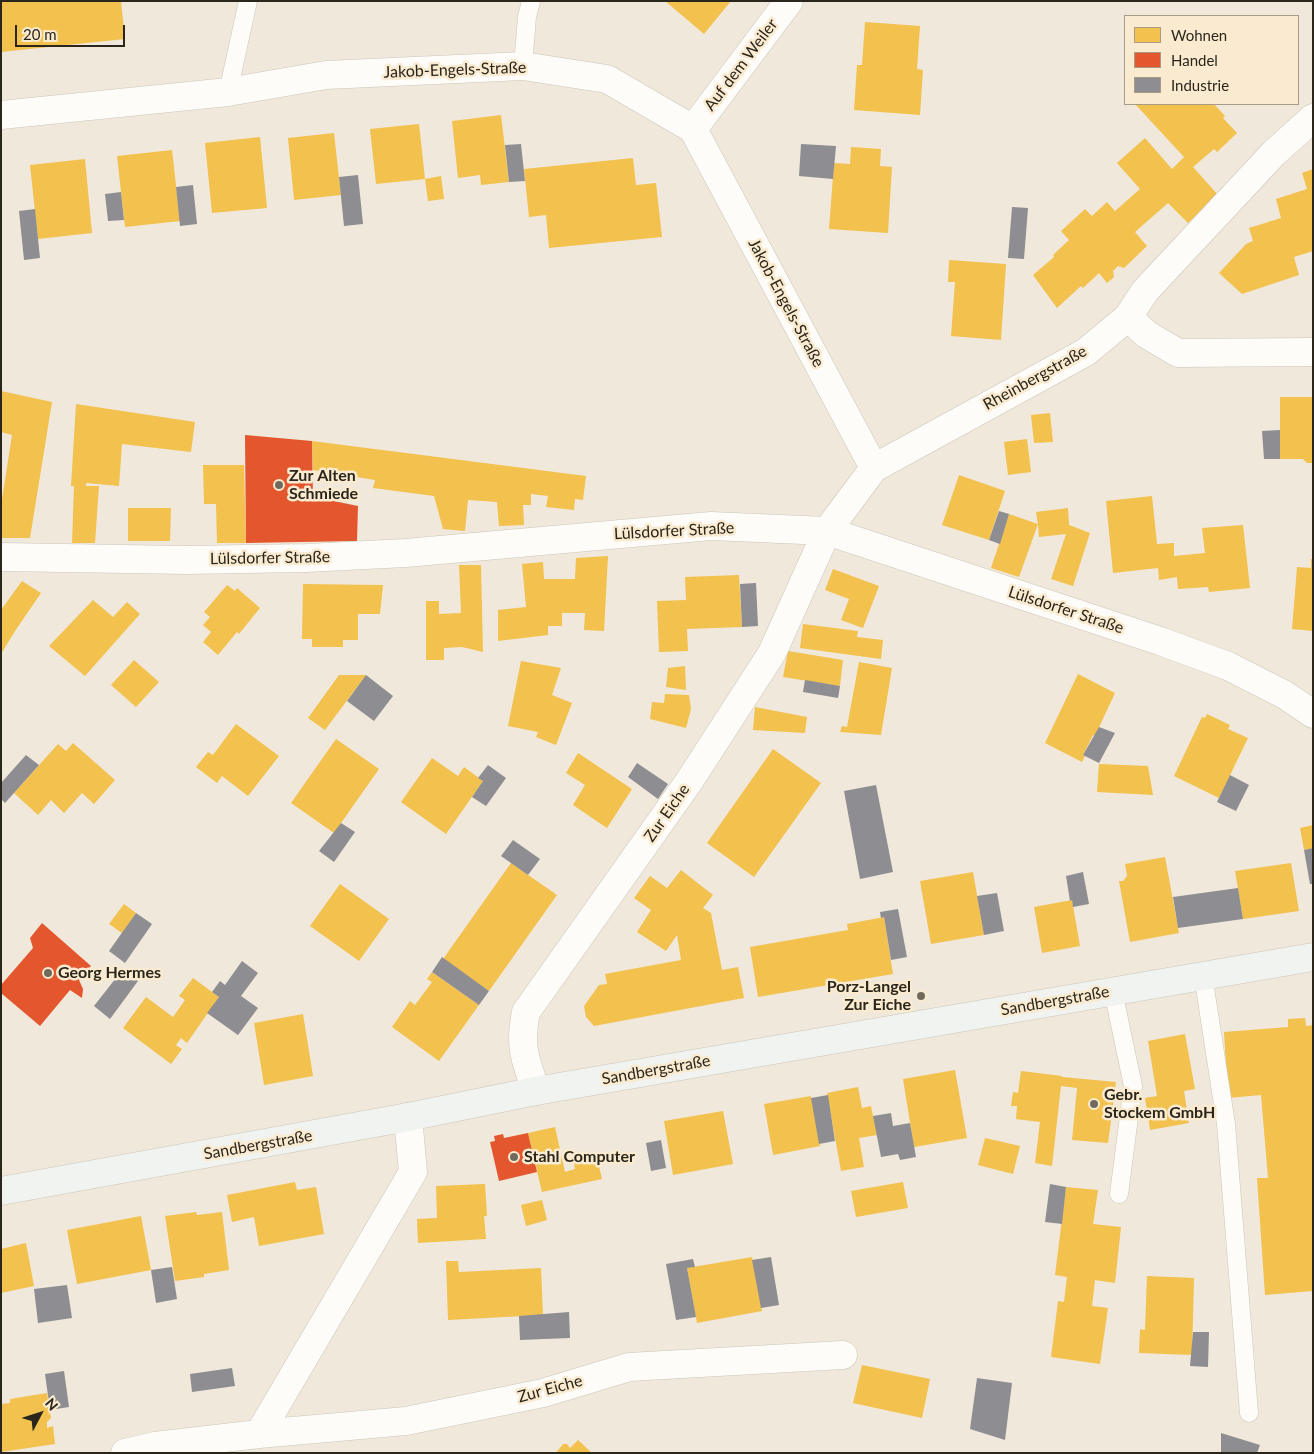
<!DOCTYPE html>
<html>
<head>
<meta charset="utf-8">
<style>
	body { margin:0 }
	#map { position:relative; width:1314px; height:1454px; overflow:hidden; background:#f0e8da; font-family:Lato,sans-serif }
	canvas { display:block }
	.frame { position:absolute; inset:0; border:2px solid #2b261c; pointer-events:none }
	.legend { position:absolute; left:1124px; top:15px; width:175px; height:90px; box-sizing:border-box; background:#faebd0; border:1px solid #a79c88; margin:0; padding:6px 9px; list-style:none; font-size:15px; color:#2b261c }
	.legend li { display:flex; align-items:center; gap:10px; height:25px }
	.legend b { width:25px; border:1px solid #a79c88 }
	.north { position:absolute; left:15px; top:1389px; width:50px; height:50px; -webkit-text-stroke:4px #faebd0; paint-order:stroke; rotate:50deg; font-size:14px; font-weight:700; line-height:20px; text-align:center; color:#2b261c }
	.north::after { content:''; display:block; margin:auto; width:18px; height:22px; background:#2b261c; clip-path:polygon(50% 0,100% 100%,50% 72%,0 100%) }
	.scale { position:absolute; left:15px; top:25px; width:110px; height:22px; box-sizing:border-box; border:2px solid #2b261c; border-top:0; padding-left:6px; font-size:15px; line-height:18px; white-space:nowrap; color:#2b261c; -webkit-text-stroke:4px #faebd0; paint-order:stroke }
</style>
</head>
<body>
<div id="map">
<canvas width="1314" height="1454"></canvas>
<div class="frame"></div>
<ul class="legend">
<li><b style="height:14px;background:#f2c14e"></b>Wohnen</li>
<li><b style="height:14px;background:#e4572e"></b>Handel</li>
<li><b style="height:14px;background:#8d8d92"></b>Industrie</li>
</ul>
<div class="north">N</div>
<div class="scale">20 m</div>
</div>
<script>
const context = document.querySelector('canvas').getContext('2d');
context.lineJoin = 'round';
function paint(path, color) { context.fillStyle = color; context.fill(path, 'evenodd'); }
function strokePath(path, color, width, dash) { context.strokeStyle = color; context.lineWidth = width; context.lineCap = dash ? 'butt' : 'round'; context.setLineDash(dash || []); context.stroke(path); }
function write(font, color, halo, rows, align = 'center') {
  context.font = font + ' Lato,sans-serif'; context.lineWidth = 5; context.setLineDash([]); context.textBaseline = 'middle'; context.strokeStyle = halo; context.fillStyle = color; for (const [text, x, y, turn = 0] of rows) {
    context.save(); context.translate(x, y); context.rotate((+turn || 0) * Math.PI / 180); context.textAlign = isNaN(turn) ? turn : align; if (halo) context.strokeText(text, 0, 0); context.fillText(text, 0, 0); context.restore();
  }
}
paint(new Path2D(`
	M1 1H121L125 39 1 52Z
	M665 1H731L704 34Z
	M865 22 920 26 917 69 923 70 920 115 854 110 857 65H862Z
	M1135 104H1214L1225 116 1223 118 1237 133 1217 152 1214 149 1193 167 1218 195 1188 223 1168 203 1135 232 1147 246 1124 268 1118 266 1113 271 1114 277 1107 283 1099 273 1083 288 1081 286 1057 308 1033 275 1054 257 1053 255 1069 240 1061 231 1085 209 1092 216 1107 202 1115 211 1140 189 1117 163 1145 138 1172 169 1184 157Z
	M501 115 509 182 481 185 480 175 458 178 452 121Z
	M419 124 425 179 441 176 444 199 428 201 425 179 376 184 370 129Z
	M334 133 341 195 294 200 288 138Z
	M260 137 267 208 212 213 205 143Z
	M851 147 881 149 880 166 892 167 888 233 829 229 834 163 850 164Z
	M172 150 180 221 125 227 117 156Z
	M633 158 636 185 656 183 662 237 549 248 546 215 529 217 524 169Z
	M85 159 92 233 38 239 30 165Z
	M1313 169V251L1294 257 1299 275 1242 294 1219 273 1246 244 1253 241 1249 228 1281 218 1276 199 1307 189 1302 173Z
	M949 260 1006 264 1001 340 951 336 955 282H948Z
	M1 391 52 402 30 538H1V506L12 435 1 432Z
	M1280 397H1313V463H1307L1303 459H1280Z
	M76 404 195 422 191 452 122 444 119 486 86 483V486H99L95 543H72L74 486H71Z
	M1050 413 1053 442 1034 443 1031 415Z
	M1027 439 1031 472 1008 475 1004 442Z
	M312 441 586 476 583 500 575 499 574 510 546 507 548 496 531 494V505H523L524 525 499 526 497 502 468 500 465 531 443 529 434 496 373 488 375 480 313 470Z
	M203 465H244L246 543H217L216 504H204Z
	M959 475 1005 491 989 540 942 525Z
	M1152 496 1157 544 1174 543V556L1205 553 1202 528 1243 525 1250 588 1209 592 1208 587 1178 589 1177 577 1159 580 1158 568 1113 573 1106 501Z
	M128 508H171L170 541H128Z
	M1068 508 1069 525 1090 533 1073 586 1051 579 1066 534 1039 537 1038 524 1019 577 991 568 1009 514 1038 524 1036 512Z
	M608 556 604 631 584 630 585 613H562V626H548V635L498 641V610L526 607 522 564 543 562 544 579H575L576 558Z
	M1311 559H1313V631L1292 629 1297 567 1311 568Z
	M459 565H481L483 652 462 647 444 648V660H426V601H439V614L461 613Z
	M833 569 879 586 863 628 841 620 849 599 825 590Z
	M739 575 742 627 687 629 688 651 659 652 657 601 686 600 685 577Z
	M22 581 41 593 15 631 1 654V610Z
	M303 584 383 585 380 614H358V640H343V647H312V639H302Z
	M227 585 235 591 237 588 260 608 239 634 237 632 218 655 203 642 211 632 203 625 210 617 204 612Z
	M93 600 113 617 127 602 140 614 85 676 49 646Z
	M803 624 858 631 857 637 883 640 881 659 800 648Z
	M788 651 843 660 840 686 783 677Z
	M134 660 159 682 136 707 111 685Z
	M521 661 561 668 552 695 572 703 556 745 536 737 538 732 508 726Z
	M859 662 892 668 881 735 840 732 842 726 847 727Z
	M685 666 686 690 666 687 668 668Z
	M1078 674 1115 693 1095 736 1093 735 1083 755 1085 756 1082 762 1045 743Z
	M339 675H366L325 730 308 718Z
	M665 694 689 695 691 709 686 728 650 719 652 702 664 703Z
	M755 707 807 717 805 733 753 730Z
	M1207 714 1230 725 1228 729 1248 738 1219 798 1174 776 1202 717 1205 718Z
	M236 724 279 756 248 796 222 776 217 783 196 767 208 752 213 755Z
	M336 739 379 769 334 833 291 803Z
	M73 743 115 780 94 804 82 793 64 813 51 800 38 815 14 793 58 744 66 751Z
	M773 749 821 783 754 877 707 843Z
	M578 753 632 789 607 828 573 805 585 785 566 773Z
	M432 758 458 776 464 767 483 781 446 834 401 802Z
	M1099 764 1148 766 1153 795 1097 792Z
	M1313 825V848L1304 850 1300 828Z
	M1165 857 1179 933 1130 942 1119 881H1123L1127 876 1125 864Z
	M511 863 557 895 489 991 443 959Z
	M1291 863 1299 911 1243 919 1235 871Z
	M681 870 713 895 703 908 711 913 722 970 738 967 744 998 594 1026 586 1017 584 1006 599 985 607 984 605 974 681 960 677 935 666 951 637 932 651 910 634 898 650 876 667 888Z
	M973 872 984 935 931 944 920 881Z
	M340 884 389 919 359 961 310 926Z
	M1072 900 1080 946 1042 953 1034 907Z
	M124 904 136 913 122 933 109 924Z
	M884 917 893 974 758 997 750 947 848 930 847 924Z
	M432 972 479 1005 439 1061 392 1027 410 1001 415 1005 432 982 427 979Z
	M193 978 219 997 187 1043 181 1038 176 1045 182 1049 171 1064 123 1028 146 997 173 1017 185 1000 179 996Z
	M303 1014 313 1076 264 1085 254 1023Z
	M1305 1018 1306 1026 1313 1025V1291L1265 1295 1257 1178H1268L1261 1095 1228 1098 1224 1032 1288 1027V1019Z
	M1185 1034 1195 1089 1184 1091 1189 1123 1150 1130 1145 1098 1157 1096 1148 1041Z
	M955 1070 967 1138 914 1147 903 1079Z
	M1021 1071 1062 1076V1077L1116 1082 1108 1143 1072 1140 1077 1088 1061 1086 1052 1166 1035 1163 1040 1122 1016 1119 1017 1106H1011L1013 1092 1018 1093Z
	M858 1087 862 1108 871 1106 877 1135 859 1138 864 1167 841 1171 827 1093Z
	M811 1096 820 1146 773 1155 764 1104Z
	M723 1111 733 1164 673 1175 664 1121Z
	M555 1127 565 1172 575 1169 574 1163 597 1158 602 1179 542 1192 528 1133Z
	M985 1138 1020 1146 1013 1174 978 1165Z
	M295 1182 297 1190 316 1187 324 1234 259 1246 254 1217 232 1222 227 1195Z
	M903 1182 908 1208 856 1217 851 1191Z
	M485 1184 487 1216H484L486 1239 418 1243 417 1219 437 1218 436 1186Z
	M1066 1187 1098 1190 1093 1224 1121 1227 1115 1283 1095 1280 1092 1306 1108 1308 1100 1364 1051 1357 1058 1301 1064 1302 1067 1277 1055 1275Z
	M542 1200 547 1220 526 1226 521 1205Z
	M196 1212 197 1215 222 1212 229 1270 204 1274V1277L175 1281 165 1216Z
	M141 1216 151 1270 77 1284 67 1230Z
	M26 1243 34 1286 1 1293V1249Z
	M752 1257 762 1311 697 1323 687 1268Z
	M446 1261H458L459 1272 541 1268 543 1315 448 1320Z
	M1147 1276 1194 1278 1192 1355 1139 1353 1140 1329 1145 1330Z
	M862 1365 930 1379 922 1418 853 1403Z
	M47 1393 51 1418 47 1422V1428L53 1426 55 1444 1 1452V1404L10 1403V1399Z
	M578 1440 592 1453H556L563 1444H567L570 1448Z`), '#f2c14e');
paint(new Path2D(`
	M245 435 312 441 313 500 324 499 358 506 357 541 246 543Z
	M42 923 91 966 79 980 83 989 82 998 70 990 40 1026 1 993V985L33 948 30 938Z
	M528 1133 537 1172 499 1181 490 1142 495 1141 494 1136 503 1134 504 1138Z`), '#e4572e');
paint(new Path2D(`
	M521 144 525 181 509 182 505 145Z
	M801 144 836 146 833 179 799 176Z
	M358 175 363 224 344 226 339 177Z
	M193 185 197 224 180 226 176 187Z
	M121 192 124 220 108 221 105 194Z
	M1012 207 1028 208 1024 259 1008 258Z
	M35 209 40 258 24 260 19 211Z
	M1280 430V459H1264L1262 431Z
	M999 511 1009 514 1000 544 989 540Z
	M756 583 758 626 742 627 740 584Z
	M366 675 393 696 374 721 347 701Z
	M805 680 840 686 838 698 803 692Z
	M1099 727 1115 733 1099 763 1083 755Z
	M26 755 39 765 5 803 1 799V783Z
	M637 763 668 784 658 799 628 777Z
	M488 765 506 778 486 806 472 797 483 781 478 778Z
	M1230 775 1249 785 1236 811 1217 802Z
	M876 785 893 872 860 879 844 791Z
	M341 823 355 832 334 862 319 851Z
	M513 840 540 859 528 875 501 856Z
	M1313 848V884H1310L1304 850Z
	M1083 872 1089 904 1073 907 1072 900 1070 901 1066 876Z
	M1238 888 1243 919 1178 928 1173 897Z
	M997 893 1004 931 984 935 977 896Z
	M898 909 907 957 891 960 884 917 881 918 880 912Z
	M136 913 152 924 125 963 109 951Z
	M442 957 489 991 479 1005 432 972Z
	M242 961 258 973 241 996 258 1008 238 1035 207 1013 219 997 212 992 220 981 225 985Z
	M123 969 138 981 110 1019 94 1006Z
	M828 1095 835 1141 819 1144 811 1098Z
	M891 1113 893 1126 910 1123 916 1157 900 1160 898 1154 881 1157 873 1116Z
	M661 1140 666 1168 651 1171 646 1143Z
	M1050 1184 1066 1187 1062 1224 1045 1222Z
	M771 1257 779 1305 761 1308 752 1260Z
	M693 1259 695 1267 687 1268 696 1317 676 1320 666 1264Z
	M172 1267 177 1299 156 1303 151 1270Z
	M67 1285 72 1318 38 1323 34 1289Z
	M569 1312 570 1338 520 1340 519 1316Z
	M1193 1332H1209L1208 1367 1190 1366Z
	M232 1368 235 1386 192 1392 190 1374Z
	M64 1371 69 1407 50 1410 45 1374Z
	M977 1378 1012 1383 1005 1440 970 1429Z
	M1221 1433 1260 1445 1257 1453H1221Z`), '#8d8d92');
const lane = new Path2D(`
	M523 66 527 17 531 1
	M228 92 248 1
	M1203 975 1226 1124 1249 1413
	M1113 991 1133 1086 1119 1194`);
const street = new Path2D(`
	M1 115 228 92 326 75 523 66 607 79 693 129 874 468
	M693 129 789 1
	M1128 317 1146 334 1178 353 1313 352
	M1 557 186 560 306 558 406 553 711 526 827 531 1160 641 1228 666 1285 695 1313 714
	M536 1091C525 1059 519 1047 526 1012L688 783 772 653 827 531 874 468 1086 352 1128 317 1145 291 1274 153 1313 118
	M259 1434 406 1421 543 1393 629 1367 843 1355
	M125 1453 155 1446 259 1434 413 1172 408 1117`);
const secondary = new Path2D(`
	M1 1191 408 1117 536 1091 1313 957`);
strokePath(lane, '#cbc5ba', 19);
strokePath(street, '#cbc5ba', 29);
strokePath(secondary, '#cbc5ba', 29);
strokePath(lane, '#fdfcf9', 18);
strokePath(street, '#fdfcf9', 28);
strokePath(secondary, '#f0f3ef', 28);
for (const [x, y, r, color] of [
	[279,485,5,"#706a5e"],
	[48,973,5,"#706a5e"],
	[921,996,5,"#706a5e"],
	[1094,1104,5,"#706a5e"],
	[514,1157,5,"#706a5e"]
]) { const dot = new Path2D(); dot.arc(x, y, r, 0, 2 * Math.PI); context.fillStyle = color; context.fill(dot); strokePath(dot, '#faebd0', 2); }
write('16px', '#2b261c', '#faebd0', [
	["Auf dem Weiler",741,65,-53],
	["Jakob-Engels-Straße",455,70,-2],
	["Jakob-Engels-Straße",786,303,62],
	["Rheinbergstraße",1035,378,-29],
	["Lülsdorfer Straße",674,531,-3],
	["Lülsdorfer Straße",270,558,-1],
	["Lülsdorfer Straße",1066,610,18],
	["Zur Eiche",667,813,-55],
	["Sandbergstraße",1055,1001,-10],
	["Sandbergstraße",656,1070,-10],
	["Sandbergstraße",258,1145,-10],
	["Zur Eiche",550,1389,-15]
]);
write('bold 16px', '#2b261c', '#faebd0', [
	["Zur Alten",289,476],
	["Schmiede",289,494],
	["Georg Hermes",58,973],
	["Porz-Langel",911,987,"right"],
	["Zur Eiche",911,1005,"right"],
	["Gebr.",1104,1095],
	["Stockem GmbH",1104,1113],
	["Stahl Computer",524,1157]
], 'left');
</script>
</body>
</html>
